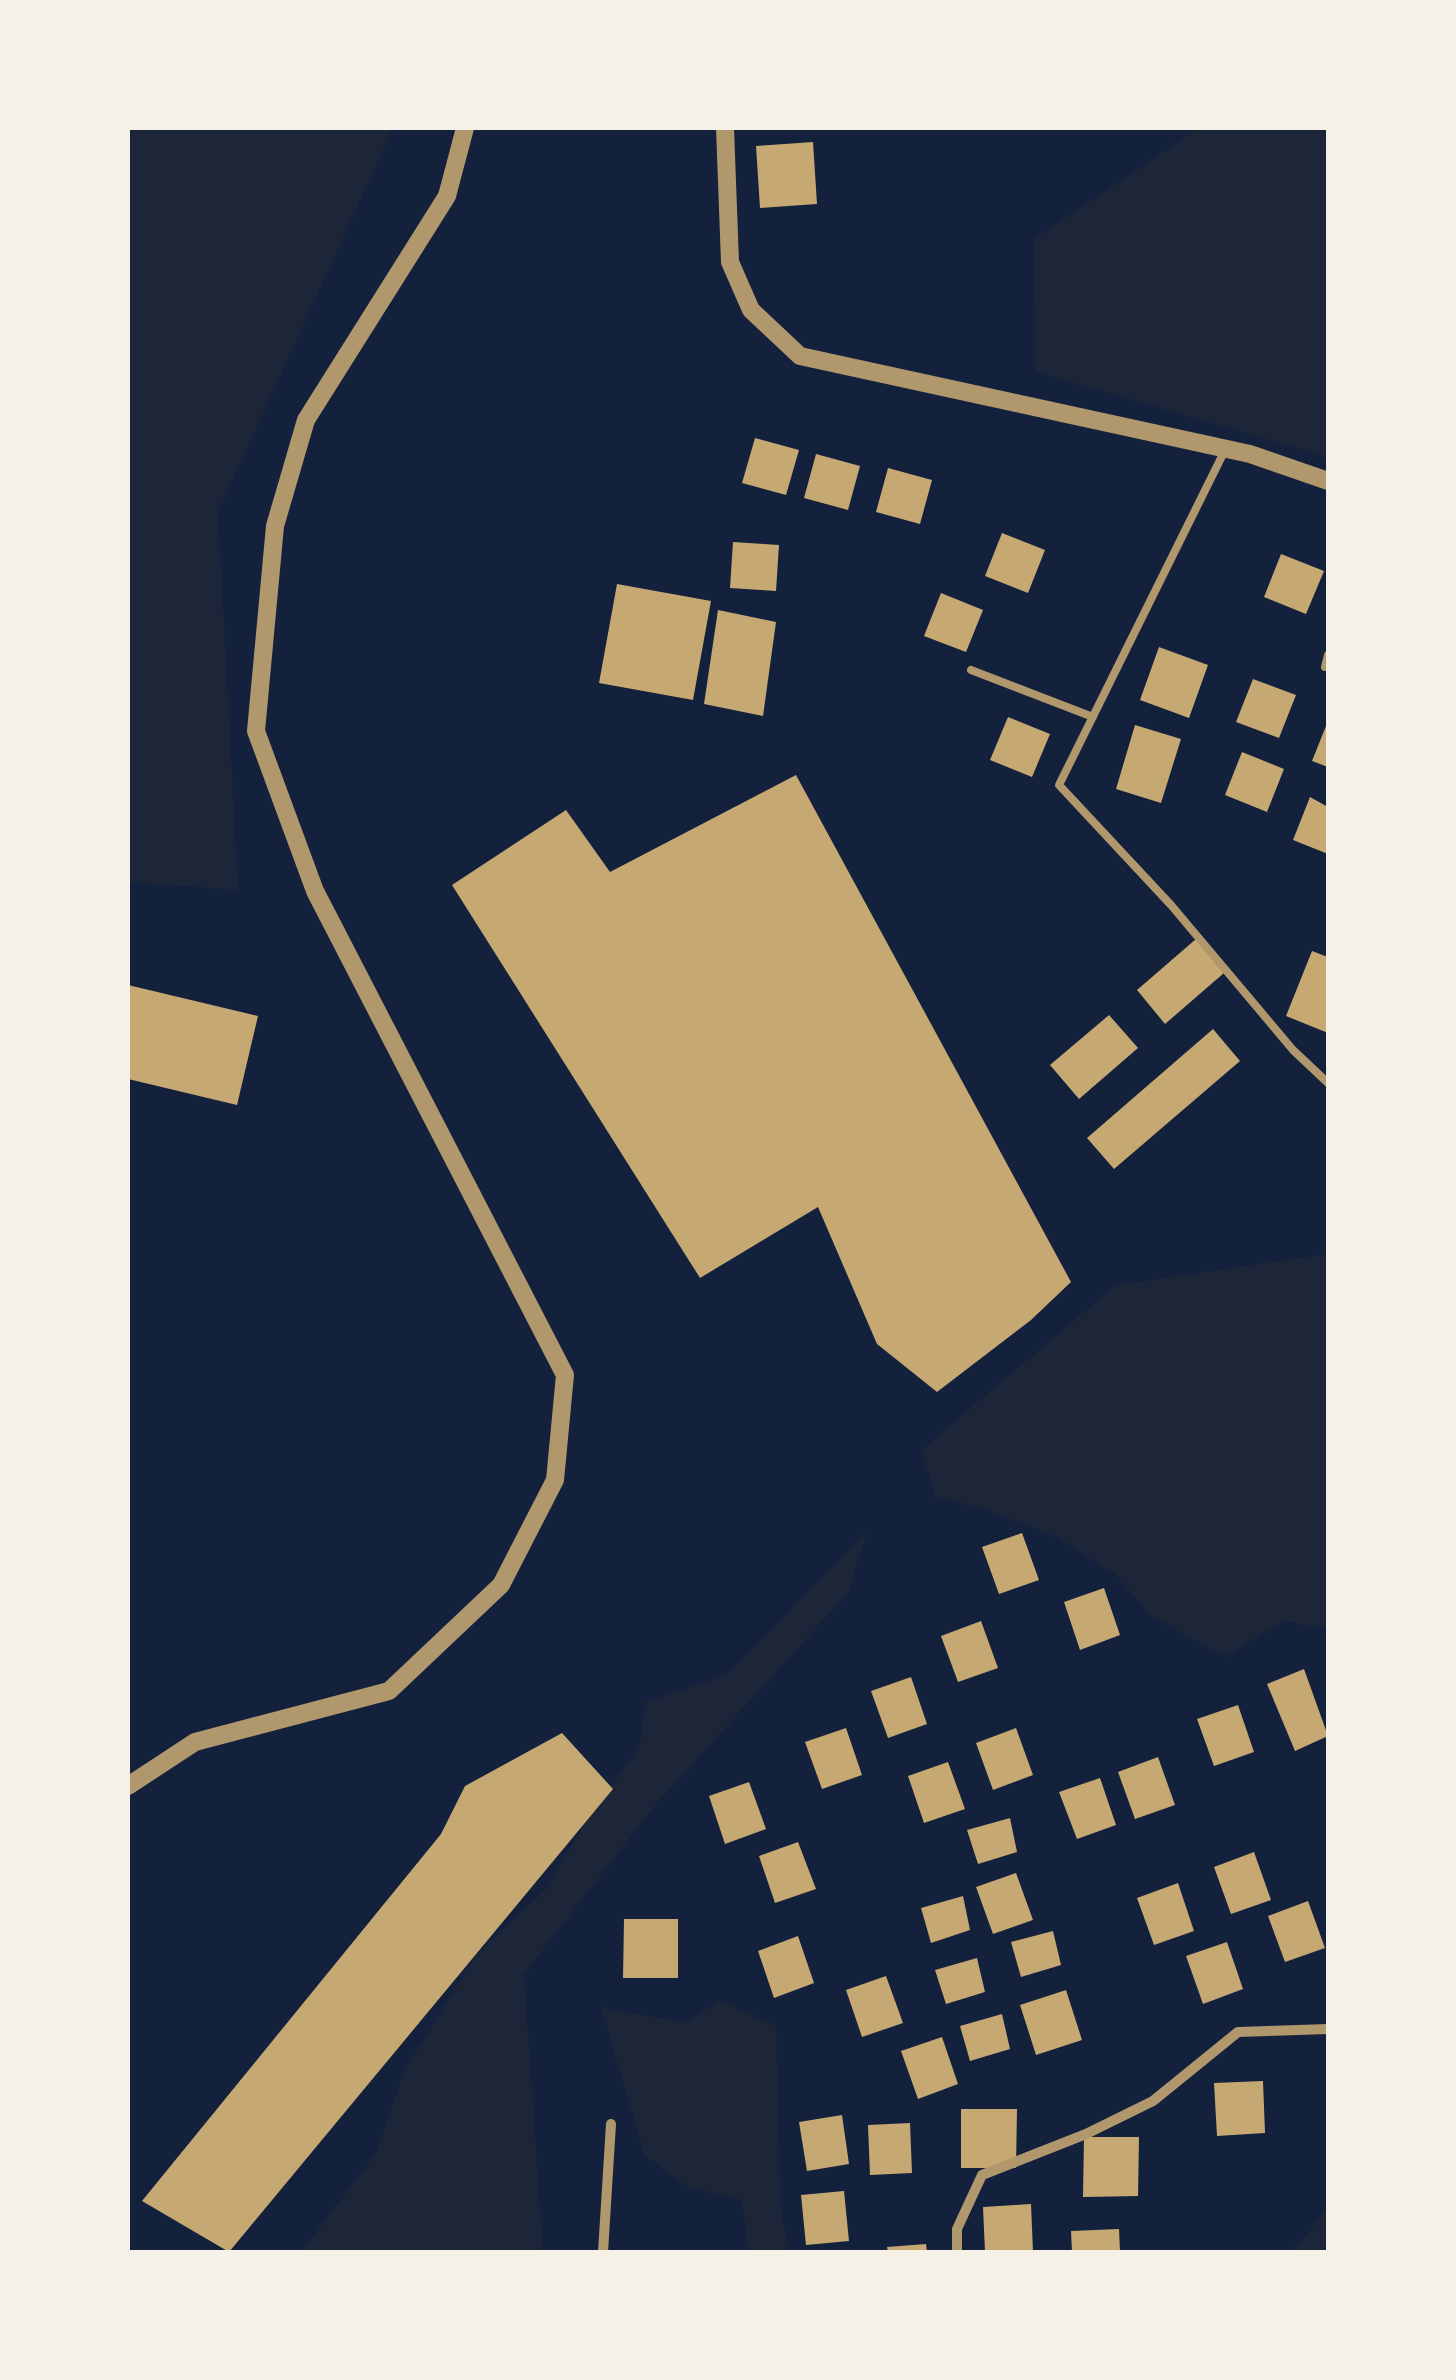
<!DOCTYPE html>
<html>
<head>
<meta charset="utf-8">
<style>
	body { margin:0 }
	#map { position:relative; width:1456px; height:2380px; overflow:hidden; background:#14213d; font-family:"Times New Roman",serif }
	canvas { display:block }
	.frame { position:absolute; inset:0; border:130px solid #f6f1e7; pointer-events:none }
</style>
</head>
<body>
<div id="map">
<canvas width="1456" height="2380"></canvas>
<div class="frame"></div>
</div>
<script>
const context = document.querySelector('canvas').getContext('2d');
context.lineJoin = 'round';
function paint(path, color) { context.fillStyle = color; context.fill(path, 'evenodd'); }
function strokePath(path, color, width, dash) { context.strokeStyle = color; context.lineWidth = width; context.lineCap = dash ? 'butt' : 'round'; context.setLineDash(dash || []); context.stroke(path); }
paint(new Path2D(`
	M128 128H393L218 512 238 890 128 882Z
	M1198 128H1328V457L1036 372 1034 239Z
	M1328 1254V1629L1284 1621 1225 1657 1151 1616 1115 1574 1056 1537 982 1508 934 1496 922 1449 1116 1285Z
	M867 1532 848 1593 656 1804 524 1974 543 2252H301L376 2153 404 2072 476 1955 545 1890 584 1824 640 1746 645 1702 726 1675Z
	M719 2000 776 2026 781 2212 789 2252H749L742 2200 688 2187 645 2156 601 2007 685 2023Z
	M1328 2207V2252H1292Z`), '#1d2539');
paint(new Path2D(`
	M813 142 817 204 760 208 756 146Z
	M755 438 799 450 786 495 742 483Z
	M816 454 860 466 848 510 804 498Z
	M888 468 932 480 920 524 876 512Z
	M1002 533 1045 550 1028 593 985 576Z
	M733 542 779 545 776 591 730 588Z
	M1281 554 1324 571 1306 614 1264 597Z
	M617 584 711 601 693 700 599 683Z
	M941 593 983 610 966 652 924 636Z
	M718 610 776 622 763 716 704 704Z
	M1159 647 1208 665 1189 718 1140 700Z
	M1253 679 1296 695 1279 738 1236 722Z
	M1008 717 1050 734 1032 777 990 760Z
	M1328 721V767L1312 761Z
	M1135 725 1181 739 1161 803 1116 789Z
	M1242 752 1284 769 1267 812 1225 795Z
	M796 775 1071 1282 1031 1320 937 1392 877 1344 818 1207 700 1278 452 885 566 810 610 872Z
	M1310 797 1328 807V854L1293 840Z
	M1196 939 1224 973 1165 1024 1137 990Z
	M1312 951 1328 957V1033L1286 1016Z
	M128 985 258 1016 237 1105 128 1079Z
	M1109 1015 1138 1048 1079 1099 1050 1065Z
	M1213 1029 1240 1061 1114 1169 1087 1138Z
	M1022 1533 1039 1580 999 1594 982 1547Z
	M1104 1588 1120 1635 1080 1650 1064 1602Z
	M981 1621 998 1668 958 1682 941 1636Z
	M1304 1669 1328 1736 1295 1751 1267 1684Z
	M911 1677 927 1724 888 1738 871 1691Z
	M1238 1705 1254 1752 1214 1766 1197 1719Z
	M846 1728 862 1775 822 1789 805 1742Z
	M1016 1728 1033 1775 993 1790 976 1743Z
	M562 1733 613 1789 229 2252 142 2201 441 1834 465 1786Z
	M1158 1757 1175 1805 1135 1819 1118 1772Z
	M948 1762 965 1809 924 1823 908 1776Z
	M1100 1778 1116 1825 1077 1839 1059 1792Z
	M749 1782 766 1829 725 1844 709 1796Z
	M1010 1818 1017 1852 978 1864 967 1830Z
	M798 1842 816 1889 775 1903 759 1856Z
	M1254 1852 1271 1900 1231 1914 1214 1867Z
	M1016 1873 1033 1920 993 1934 976 1887Z
	M1178 1883 1194 1931 1154 1945 1137 1898Z
	M963 1896 970 1930 931 1943 921 1908Z
	M1308 1901 1325 1948 1285 1962 1268 1916Z
	M624 1919H678V1978H623Z
	M1053 1931 1061 1965 1021 1977 1011 1942Z
	M798 1936 814 1983 774 1998 758 1951Z
	M1227 1942 1243 1989 1203 2004 1186 1956Z
	M977 1958 985 1992 946 2004 935 1970Z
	M886 1976 903 2023 862 2037 846 1990Z
	M1066 1990 1082 2040 1036 2055 1020 2005Z
	M1002 2014 1010 2049 970 2061 960 2026Z
	M942 2037 958 2084 918 2099 901 2051Z
	M1263 2081 1265 2133 1217 2136 1214 2083Z
	M961 2109H1017L1016 2168H961Z
	M842 2115 849 2164 807 2171 799 2122Z
	M910 2123 912 2173 870 2175 868 2125Z
	M1084 2137H1139L1138 2196 1083 2197Z
	M844 2191 849 2241 806 2245 801 2195Z
	M1031 2204 1033 2252H985L983 2207Z
	M1119 2229 1120 2252H1072L1071 2231Z
	M926 2244 927 2252H888L887 2247Z`), '#c6a872');
strokePath(new Path2D(`
	M1225 450 1059 785 1171 905 1293 1050 1328 1083
	M1325 667 1328 655
	M971 670 1093 717`), '#b1986c', 8);
strokePath(new Path2D(`
	M603 2252 611 2124
	M957 2252V2229L982 2175 1086 2134 1153 2101 1238 2032 1328 2029`), '#b1986c', 10);
strokePath(new Path2D(`
	M725 128 730 262 751 310 800 356 1250 454 1328 481
	M128 1786 195 1742 389 1691 501 1585 555 1480 565 1375 315 891 256 731 275 526 306 420 447 196 465 128`), '#b1986c', 18);
</script>
</body>
</html>
